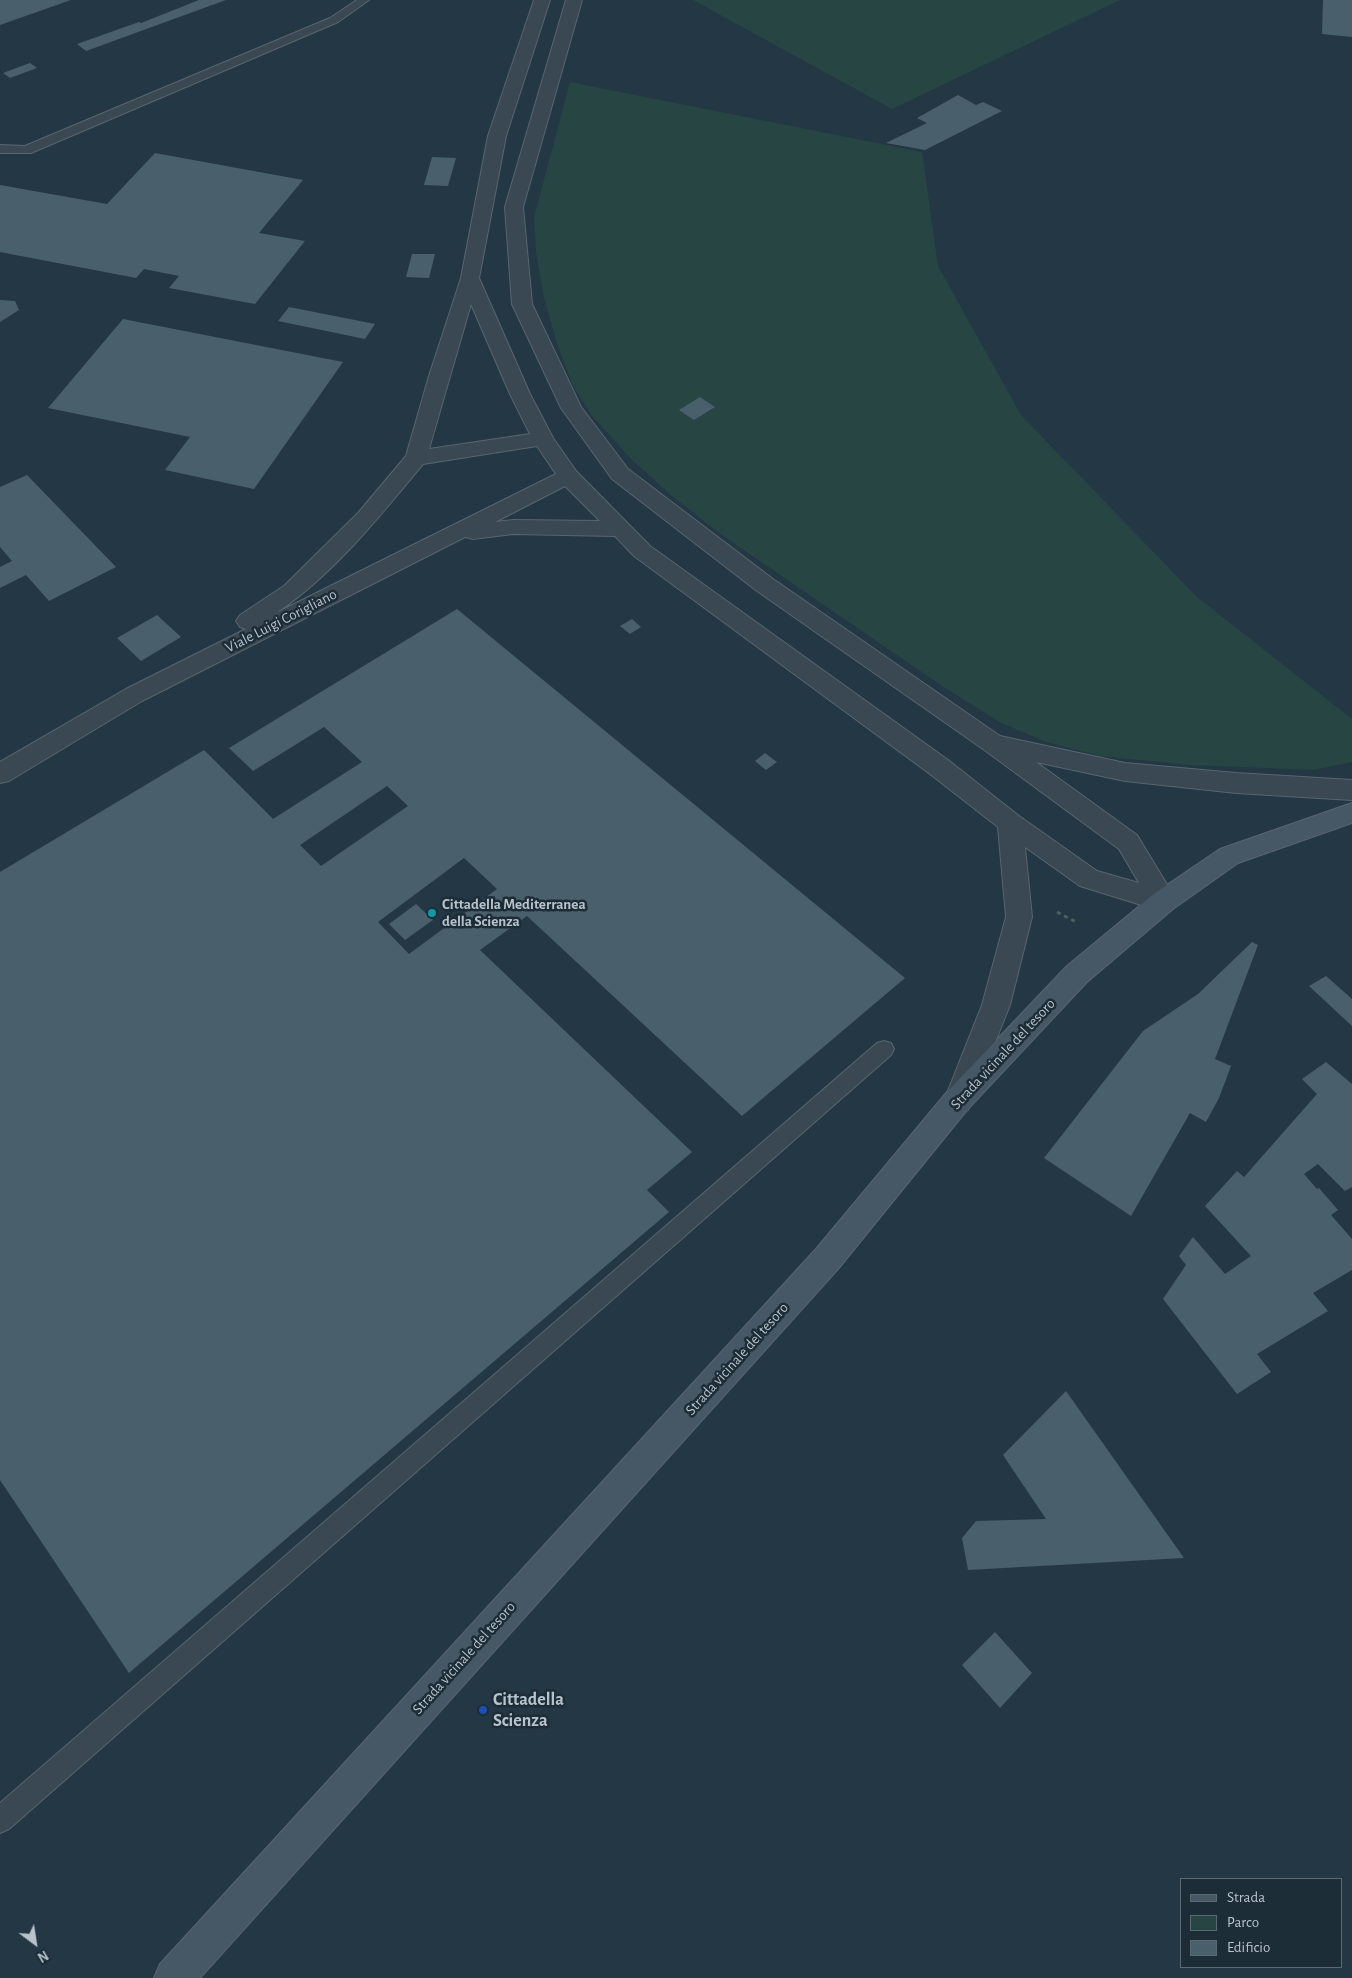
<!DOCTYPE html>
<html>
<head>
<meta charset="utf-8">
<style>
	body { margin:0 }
	#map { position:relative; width:1352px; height:1978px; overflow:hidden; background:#243744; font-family:"Alegreya Sans",sans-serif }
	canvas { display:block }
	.legend { position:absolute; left:1180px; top:1878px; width:162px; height:90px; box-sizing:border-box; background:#1d2d38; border:1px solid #5a6974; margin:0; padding:6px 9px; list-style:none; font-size:15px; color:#b6c3cd }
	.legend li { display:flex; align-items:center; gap:10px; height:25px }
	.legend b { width:25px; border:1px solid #5a6974 }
	.north { position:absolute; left:10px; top:1918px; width:50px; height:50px; -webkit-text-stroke:4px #1d2d38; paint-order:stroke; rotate:149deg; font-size:14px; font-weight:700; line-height:20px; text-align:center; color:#b6c3cd }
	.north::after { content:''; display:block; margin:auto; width:18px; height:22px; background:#b6c3cd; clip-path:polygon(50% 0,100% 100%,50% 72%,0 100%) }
</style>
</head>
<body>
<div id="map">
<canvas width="1352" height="1978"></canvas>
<ul class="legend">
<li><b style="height:6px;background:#465866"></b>Strada</li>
<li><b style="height:14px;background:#264543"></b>Parco</li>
<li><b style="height:14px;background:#4a5f6c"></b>Edificio</li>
</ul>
<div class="north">N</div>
</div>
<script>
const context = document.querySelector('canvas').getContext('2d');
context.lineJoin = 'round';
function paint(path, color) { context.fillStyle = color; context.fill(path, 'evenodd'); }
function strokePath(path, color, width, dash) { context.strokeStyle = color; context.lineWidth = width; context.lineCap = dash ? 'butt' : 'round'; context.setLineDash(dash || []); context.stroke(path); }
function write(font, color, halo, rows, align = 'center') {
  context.font = font + ' "Alegreya Sans",sans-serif'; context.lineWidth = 5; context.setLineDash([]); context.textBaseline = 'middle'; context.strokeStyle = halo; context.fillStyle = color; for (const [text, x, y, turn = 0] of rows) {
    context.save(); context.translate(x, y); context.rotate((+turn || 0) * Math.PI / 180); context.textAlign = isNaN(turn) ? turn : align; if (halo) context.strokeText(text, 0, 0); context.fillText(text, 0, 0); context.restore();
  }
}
paint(new Path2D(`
	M693 0H1120L892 109Z
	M570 82 922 152 938 266 1021 415 1196 596 1352 719V762L1314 770 1189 765 1100 756 1046 742 1001 723 942 686 719 533 672 496 630 458 593 417 574 388 558 347 544 298 536 252 534 217Z`), '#264543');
paint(new Path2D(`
	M0 0H71L0 25Z
	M199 0H226L86 51 77 44 139 22 141 23Z
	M1323 0H1352V37L1322 34Z
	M30 63 37 68 10 78 3 73Z
	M958 95 976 105 983 102 1002 111 925 150 886 143 927 123 917 118Z
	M155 153 303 180 259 233 305 241 255 304 169 288 179 276 144 269 136 278 0 252V185L107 204Z
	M432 157 456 158 448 186 424 185Z
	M412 254H435L429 278 406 277Z
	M0 300 15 301 19 310 0 322Z
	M289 307 375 324 365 339 278 321Z
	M123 319 343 362 254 489 165 470 190 437 48 408Z
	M700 397 715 407 694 420 679 410Z
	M27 475 116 567 49 601 26 575 0 588V567L12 561 0 547V487Z
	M457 609 905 978 742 1116 527 916 480 950 692 1152 647 1190 669 1212 129 1673 0 1480V872L204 750 273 819 362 762 324 727 253 771 229 748ZM387 786 408 806 321 866 300 845ZM464 858 497 889 409 954 378 922Z
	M157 615 181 637 141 661 117 638Z
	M632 619 641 627 630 634 620 626Z
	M765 753 777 762 766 770 755 761Z
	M416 904 433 920 405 940 389 924Z
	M1252 942 1258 945 1215 1059 1231 1066 1219 1098 1206 1122 1190 1113 1131 1216 1044 1158 1143 1031 1198 994Z
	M1326 976 1352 999V1026L1309 986Z
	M1326 1062 1352 1084V1187L1345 1191 1318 1164 1304 1174 1317 1189 1319 1188 1338 1210 1331 1215 1352 1239V1270L1313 1293 1328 1311 1257 1354 1271 1372 1237 1394 1163 1299 1186 1265 1179 1256 1193 1237 1225 1274 1251 1256 1205 1206 1237 1171 1244 1177 1317 1094 1302 1079Z
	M1066 1391 1184 1558 968 1570 962 1538 976 1521 1046 1519 1003 1455Z
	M995 1632 1032 1673 1000 1708 962 1665Z`), '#4a5f6c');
const lane = new Path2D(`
	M357 0H369L338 22 31 153H0V145L25 146 330 18Z
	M884 1041 891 1043 894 1049 891 1055 9 1829 0 1833V1803L877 1043Z`);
const street = new Path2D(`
	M534 0H550L506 136 479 278 530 394 553 438 576 471 650 546 948 760 1019 816 1097 871 1139 883 1119 849 983 749 757 591 612 479 561 408 512 304 505 207 566 0H582L523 207 532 304 581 407 628 469 773 579 1000 736 1125 763 1236 773 1352 780V800L1236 793 1125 781 1036 762 1137 835 1177 901 1173 909 1164 912 1080 886 1025 847 1032 917 1010 1005 968 1110 958 1114 948 1110 944 1101 982 1005 1006 917 998 827 930 774 634 556 615 536 513 534 473 539 465 537 142 701 9 781 0 783V762L126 689 246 629 240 627 236 621 240 615 284 586 358 513 406 456 429 376 461 278 488 136ZM471 304 510 394 530 434 429 449ZM537 446 556 474 276 613C332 576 380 516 423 464ZM565 486 600 521 513 520 495 522Z`);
const secondary = new Path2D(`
	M1352 803V823L1238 863 1173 909 1087 982 967 1110 838 1269 200 1978H154L160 1964 816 1249 947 1092 1067 966 1155 893 1220 849Z`);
strokePath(lane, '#576670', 2);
strokePath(street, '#576670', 2);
strokePath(secondary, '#576670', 2);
strokePath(new Path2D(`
	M1057 912 1078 923`), '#466261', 3, [4, 4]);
paint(lane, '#394853');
paint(street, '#394853');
paint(secondary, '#465866');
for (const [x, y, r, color] of [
	[432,913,5,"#0f9aa8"],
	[483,1710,5,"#1a4fb4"]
]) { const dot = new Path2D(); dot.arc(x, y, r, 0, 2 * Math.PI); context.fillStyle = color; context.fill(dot); strokePath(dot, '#1d2d38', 2); }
write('15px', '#b6c3cd', '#1d2d38', [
	["Viale Luigi Corigliano",281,621,-27],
	["Strada vicinale del tesoro",1003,1054,-47],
	["Strada vicinale del tesoro",737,1359,-48],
	["Strada vicinale del tesoro",464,1658,-48]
]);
write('bold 15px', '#b6c3cd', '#1d2d38', [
	["Cittadella Mediterranea",442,904],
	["della Scienza",442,921]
], 'left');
write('bold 18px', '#b6c3cd', '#1d2d38', [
	["Cittadella",493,1700],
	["Scienza",493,1721]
], 'left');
</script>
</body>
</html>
